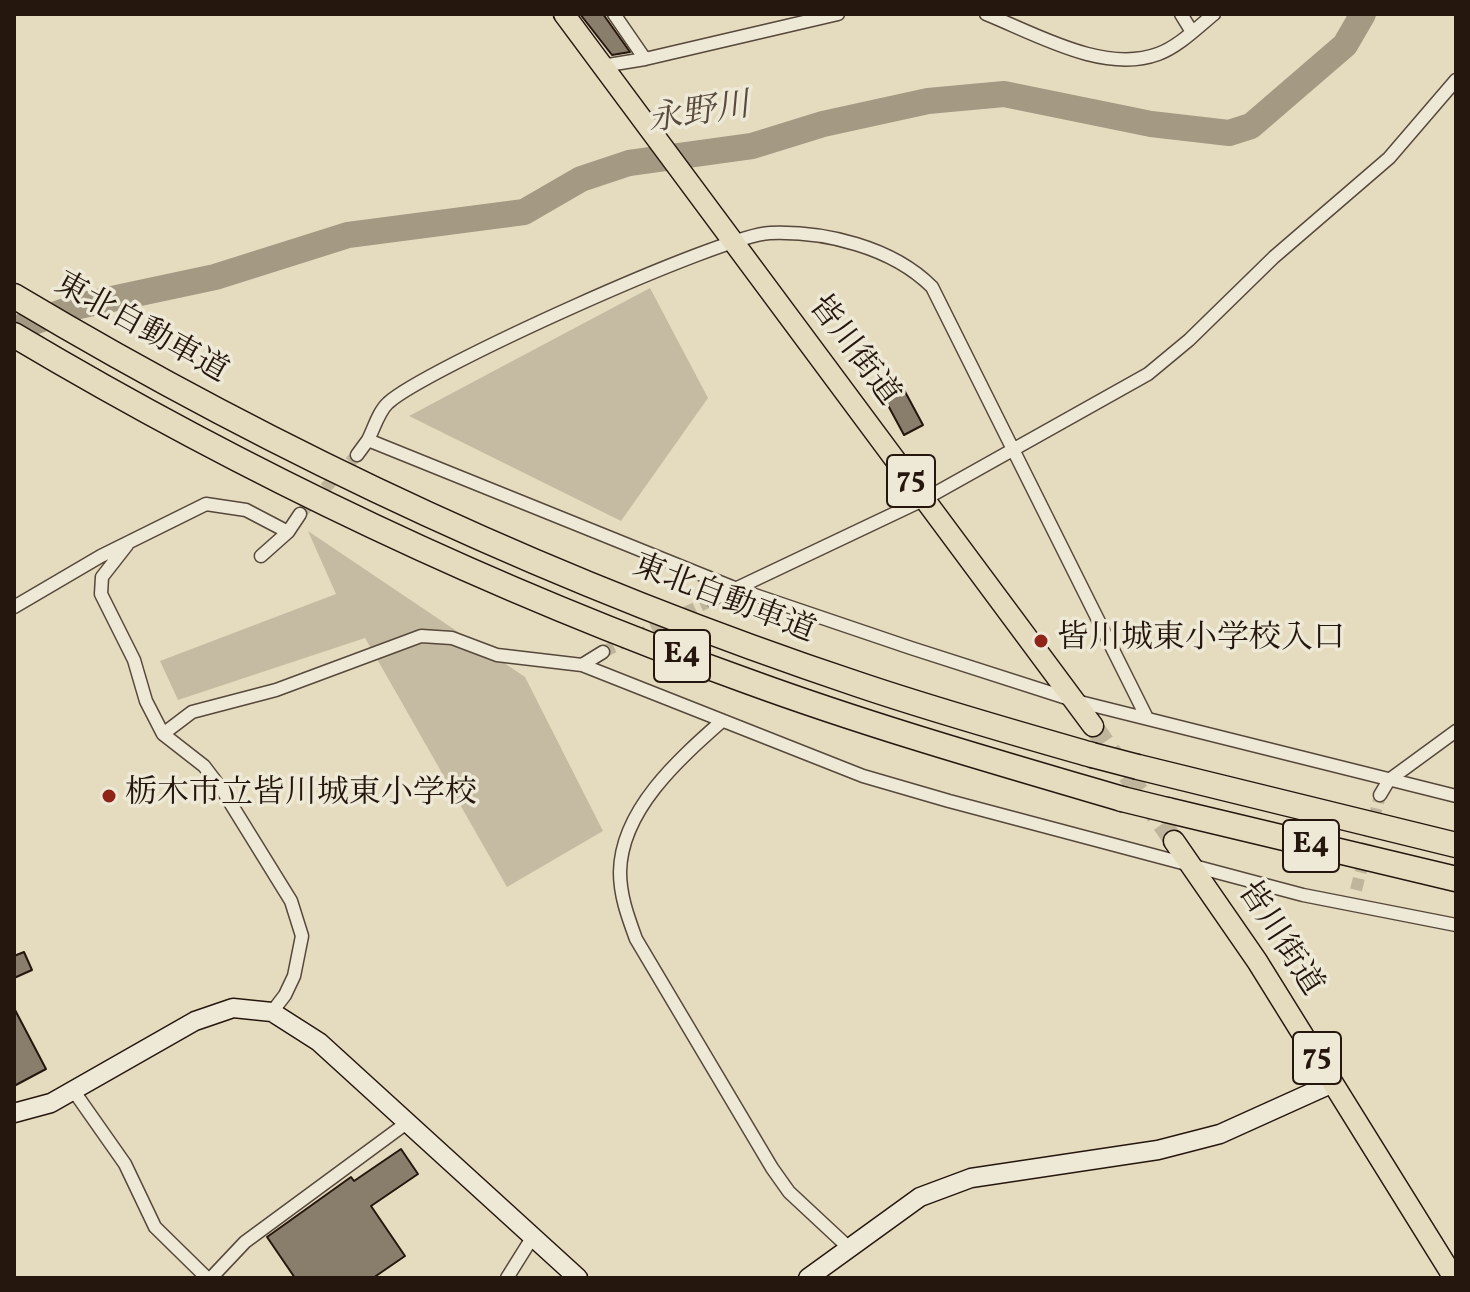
<!DOCTYPE html>
<html>
<head>
<meta charset="utf-8">
<style>
	body { margin:0 }
	#map { position:relative; width:1470px; height:1292px; overflow:hidden; background:#e5dcc0; font-family:Vollkorn,serif }
	canvas { display:block }
	.frame { position:absolute; inset:0; border:16px solid #26170e; pointer-events:none }
</style>
</head>
<body>
<div id="map">
<canvas width="1470" height="1292"></canvas>
<div class="frame"></div>
</div>
<script>
const context = document.querySelector('canvas').getContext('2d');
context.lineJoin = 'round';
function paint(path, color) { context.fillStyle = color; context.fill(path, 'evenodd'); }
function strokePath(path, color, width, dash) { context.strokeStyle = color; context.lineWidth = width; context.lineCap = dash ? 'butt' : 'round'; context.setLineDash(dash || []); context.stroke(path); }
function write(font, color, halo, rows, align = 'center') {
  context.font = font + ' Vollkorn,"Noto Serif JP",serif'; context.lineWidth = 7; context.setLineDash([]); context.textBaseline = 'middle'; context.strokeStyle = halo; context.fillStyle = color; for (const [text, x, y, turn = 0] of rows) {
    context.save(); context.translate(x, y); context.rotate((+turn || 0) * Math.PI / 180); context.textAlign = isNaN(turn) ? turn : align; if (halo) context.strokeText(text, 0, 0); context.fillText(text, 0, 0); context.restore();
  }
}
paint(new Path2D(`
	M650 288 708 398 621 521 409 416Z
	M308 531 525 677 603 831 507 887 365 638 178 700 160 661 336 594Z`), '#c5bba2');
strokePath(new Path2D(`
	M14 329 79 306 215 277 348 235 524 212 581 179 629 163 752 146 823 124 928 101 1004 94 1151 124 1229 133 1251 126 1345 45 1363 14`), '#a49983', 26);
const building = new Path2D(`
	M580 14H603L630 52 612 55Z
	M902 386 923 425 904 435 883 396Z
	M24 952 32 970 14 978V956Z
	M14 1008 46 1069 14 1086Z
	M401 1149 418 1174 371 1206 405 1256 373 1278H295L267 1237 351 1177 354 1181Z`);
paint(building, '#897d6b');
strokePath(building, '#26170e', 2);
strokePath(new Path2D(`
	M300 514 357 455
	M603 652 712 600
	M1356 890 1380 795`), '#bfb59c', 12, [12, 6]);
strokePath(new Path2D(`
	M1093 726 1174 841`), '#bfb59c', 20, [20, 10]);
const street = new Path2D(`
	M986 14C1036 34 1104 74 1158 54 1178 47 1198 27 1214 14
	M1181 14 1192 32
	M645 59 838 14
	M602 66 645 59 614 14
	M368 440C374 428 379 411 388 403 423 370 724 234 770 233 825 231 892 247 932 287L1146 716
	M357 455 368 440 737 589 911 648 1076 701 1456 796
	M127 545 102 577 101 594 134 660 146 701 163 734 204 766 223 791 291 901 302 936 294 976 285 995 272 1012
	M261 556 288 532
	M712 600 925 499 1148 374 1189 340 1274 257 1389 158 1456 80
	M14 607 101 556 206 504 246 510 288 532 300 514
	M582 665 603 652
	M722 721C679 759 621 810 620 872 620 896 628 917 636 939L772 1168 789 1192 847 1246
	M163 734 192 712 276 690 421 636 452 638 497 655 582 665 863 776 949 801 1303 895 1456 925
	M1380 795 1389 780 1456 731
	M73 1090 125 1164 155 1227 207 1278
	M211 1278 245 1242 408 1122
	M507 1278 532 1238`);
const secondary = new Path2D(`
	M14 1113 51 1103 195 1021 233 1008 272 1012 319 1042 578 1278
	M808 1278 920 1197 971 1178 1158 1150 1220 1134 1333 1083`);
const primary = new Path2D(`
	M564 14 1093 726
	M1174 841 1257 961 1454 1278`);
const highway = new Path2D(`
	M14 296C280 455 566 587 860 685 937 711 1015 733 1092 755
	M14 335C246 473 493 590 747 681 870 726 996 762 1122 799
	M1138 767 1456 845
	M1167 810 1456 879`);
strokePath(street, '#56483a', 15);
strokePath(secondary, '#26170e', 21);
strokePath(primary, '#26170e', 23);
strokePath(highway, '#26170e', 27);
strokePath(street, '#eee8d6', 12);
strokePath(secondary, '#eee8d6', 18);
strokePath(primary, '#e5dcc0', 20);
strokePath(highway, '#e5dcc0', 24);
const highwayBridge = new Path2D(`
	M1092 755 1138 767
	M1122 799 1167 810`);
strokePath(highwayBridge, '#26170e', 27, []);
strokePath(highwayBridge, '#e5dcc0', 24);
for (const [x, y, r, color] of [
	[1041,641,8,"#8f2418"],
	[109,796,8,"#8f2418"]
]) { const dot = new Path2D(); dot.arc(x, y, r, 0, 2 * Math.PI); context.fillStyle = color; context.fill(dot); strokePath(dot, '#eee8d6', 3); }
for (const [x, y, w] of [
	[911,481,48],
	[682,656,56],
	[1311,846,56],
	[1317,1058,48]
]) { const box = new Path2D(); box.roundRect(x - w / 2, y - 26, w, 52, 6); context.fillStyle = '#eee8d6'; context.fill(box); strokePath(box, '#26170e', 2); }
write('bold 30px', '#26170e', null, [
	["75",911,481],
	["E4",682,656],
	["E4",1311,846],
	["75",1317,1058]
]);
write('32px', '#26170e', '#eee8d6', [
	["東北自動車道",140,330,29],
	["皆川街道",852,352,53],
	["東北自動車道",723,601,21],
	["皆川街道",1278,940,57]
]);
write('32px', '#26170e', '#eee8d6', [
	["皆川城東小学校入口",1057,641],
	["栃木市立皆川城東小学校",125,796]
], 'left');
write('italic 34px', '#584b3d', '#eee8d6', [
	["永野川",699,116,-9]
]);
</script>
</body>
</html>
